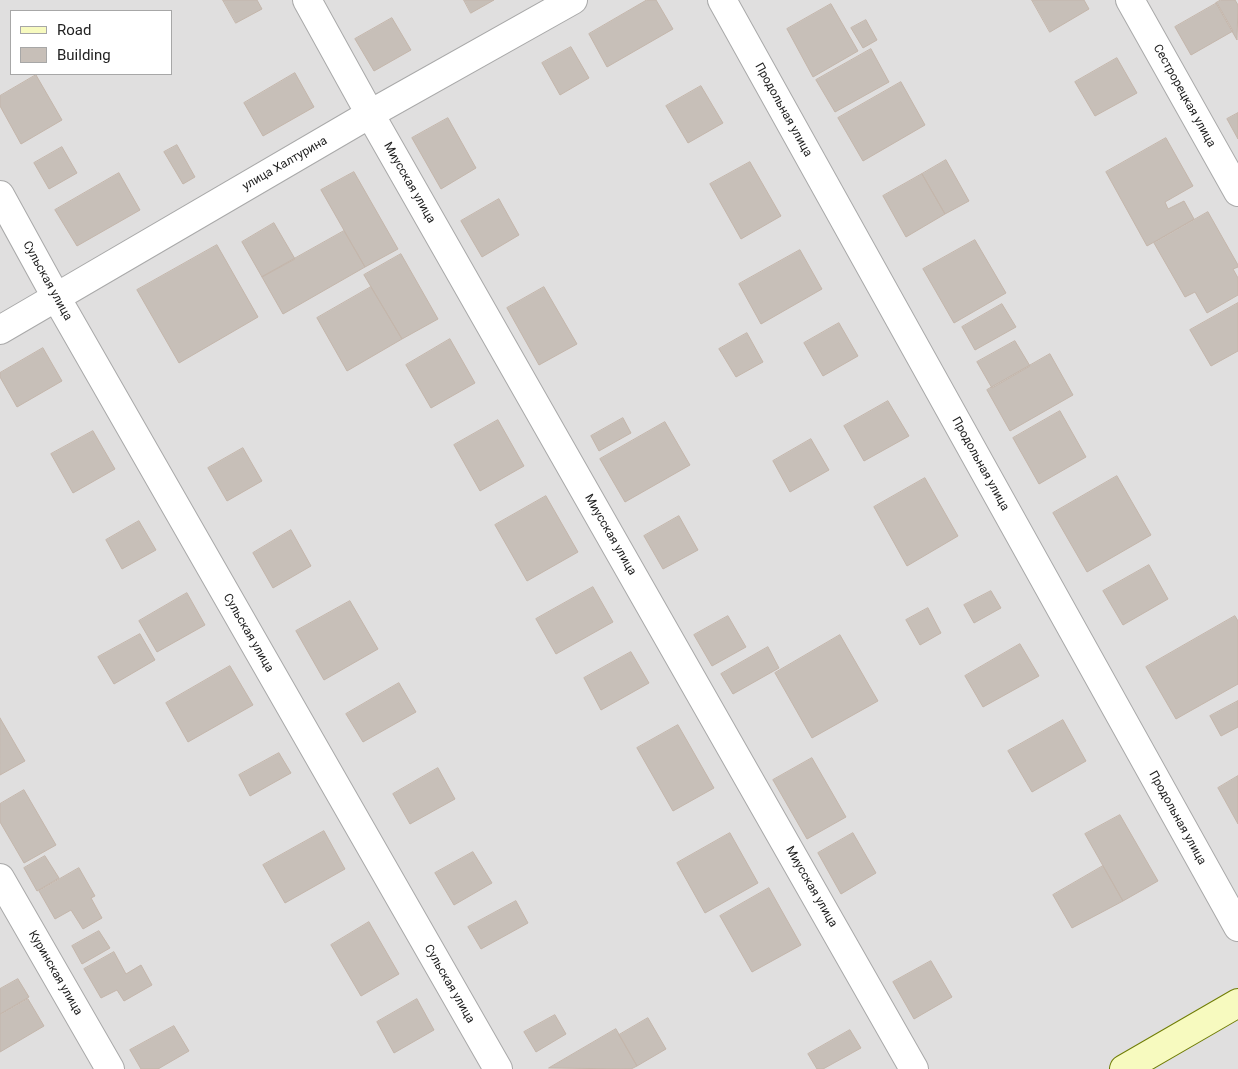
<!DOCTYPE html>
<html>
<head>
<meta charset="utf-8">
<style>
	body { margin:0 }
	#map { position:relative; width:1238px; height:1069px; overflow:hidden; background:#f2efe9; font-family:Roboto,sans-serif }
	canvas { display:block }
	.legend { position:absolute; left:10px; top:10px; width:162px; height:65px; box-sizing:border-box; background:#fff; border:1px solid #a7a7a7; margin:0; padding:6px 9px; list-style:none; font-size:15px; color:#222 }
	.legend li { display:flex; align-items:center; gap:10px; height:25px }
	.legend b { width:25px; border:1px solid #a7a7a7 }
</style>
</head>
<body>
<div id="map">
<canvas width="1238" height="1069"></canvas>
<ul class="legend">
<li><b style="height:6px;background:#f7fabf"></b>Road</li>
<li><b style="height:14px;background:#c7bfb8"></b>Building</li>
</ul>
</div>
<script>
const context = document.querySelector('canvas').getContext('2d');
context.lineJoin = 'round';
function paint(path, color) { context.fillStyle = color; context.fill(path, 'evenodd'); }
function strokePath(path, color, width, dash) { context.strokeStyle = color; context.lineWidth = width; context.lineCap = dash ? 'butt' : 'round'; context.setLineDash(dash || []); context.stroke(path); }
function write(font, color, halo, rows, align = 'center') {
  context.font = font + ' Roboto,sans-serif'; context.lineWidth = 5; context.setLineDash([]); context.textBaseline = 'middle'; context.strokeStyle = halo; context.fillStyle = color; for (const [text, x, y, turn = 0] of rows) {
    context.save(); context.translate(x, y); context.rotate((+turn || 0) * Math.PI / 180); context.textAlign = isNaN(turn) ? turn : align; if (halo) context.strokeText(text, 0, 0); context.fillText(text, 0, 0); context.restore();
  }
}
paint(new Path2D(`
	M0 0H1238V1069H0ZM11 11H171V74H11Z`), '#e0dfdf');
const building = new Path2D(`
	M223 0H257L262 9 236 23Z
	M464 0H494L471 13Z
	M647 0H656L673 29 607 67 589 34Z
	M1032 0H1084L1089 9 1050 32Z
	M1221 0H1235L1238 5 1237 40 1216 3Z
	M1217 3 1233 31 1191 55 1175 27Z
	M831 4 858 51 813 77 787 29Z
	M392 18 411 50 374 71 355 39Z
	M866 20 877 40 863 48 851 28Z
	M571 47 589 78 560 95 542 63Z
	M871 49 889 82 835 112 816 80Z
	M1117 58 1137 93 1095 116 1075 82Z
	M295 73 314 107 263 136 244 103Z
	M36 75 62 120 21 144 0 106V96Z
	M901 82 925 125 863 161 838 118Z
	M701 86 723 123 688 143 666 106Z
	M1238 113V139L1227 119Z
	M448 118 476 168 441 189 412 138Z
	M1166 138 1193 186 1165 202 1168 209 1184 201 1194 219 1147 246 1106 172Z
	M177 145 195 177 183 184 164 152Z
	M62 147 77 173 49 189 34 163Z
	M946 160 969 201 945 214 922 174Z
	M750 162 781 216 741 239 710 184Z
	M354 172 398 249 365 267 321 190Z
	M119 173 140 210 77 246 55 210Z
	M922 174 945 214 906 237 883 196Z
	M499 199 519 235 482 257 461 221Z
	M1208 212 1238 265V267L1233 269 1238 278V295L1207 313 1195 292 1185 297 1154 243Z
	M274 223 295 259 262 277 242 242Z
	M344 231 365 267 283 314 262 277Z
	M975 240 1006 293 954 323 923 269Z
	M217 245 258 317 179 363 137 290Z
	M800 250 822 289 761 324 739 284Z
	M401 254 438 319 402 339 364 275Z
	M371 287 402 339 347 371 317 318Z
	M544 287 577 344 539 365 507 308Z
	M1238 303V351L1211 366 1190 330Z
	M1002 304 1016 327 975 350 962 327Z
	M839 323 858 356 823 376 804 343Z
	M747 333 763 362 736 377 719 349Z
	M450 339 475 383 431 408 406 365Z
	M1015 341 1030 366 992 388 977 362Z
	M43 348 62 381 17 407 0 377V373Z
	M1050 354 1073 395 1010 431 987 390Z
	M888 401 909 436 864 461 844 426Z
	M1060 411 1086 457 1039 484 1013 438Z
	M623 418 631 433 599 451 591 436Z
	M498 420 524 466 480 491 454 445Z
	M665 422 690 465 625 502 600 459Z
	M93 431 115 469 73 493 51 454Z
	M811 439 829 470 790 492 773 461Z
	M243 448 262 481 227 501 208 468Z
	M1117 476 1151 535 1087 572 1053 513Z
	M925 478 958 536 907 566 874 507Z
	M546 496 578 552 527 581 495 525Z
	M679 516 698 550 663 569 644 536Z
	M139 521 156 550 122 569 106 540Z
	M291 530 311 566 273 588 253 553Z
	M1149 565 1168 599 1123 625 1103 591Z
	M593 587 613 622 556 654 536 619Z
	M991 591 1001 608 974 623 964 605Z
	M187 593 205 625 157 652 139 621Z
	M350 601 378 649 324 680 296 631Z
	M928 608 941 633 920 645 906 620Z
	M728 616 746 647 712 666 694 635Z
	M1235 616 1238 621V684L1176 719 1146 667Z
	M140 634 155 660 114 684 98 657Z
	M840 635 878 701 812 738 775 673Z
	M1020 644 1039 676 983 707 965 676Z
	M768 647 779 668 733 694 721 674Z
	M631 652 649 683 601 710 584 678Z
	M230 666 253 705 188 742 166 703Z
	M399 683 416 712 363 742 346 714Z
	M1238 701V727L1221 736 1210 716Z
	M0 718 25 761 0 775Z
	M1063 720 1086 761 1032 792 1008 751Z
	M678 725 714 788 673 811 637 748Z
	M279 753 291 773 250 796 239 775Z
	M812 758 846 817 807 839 773 780Z
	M438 768 455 799 410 824 393 794Z
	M1238 776V824L1218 788Z
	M24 790 56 845 24 863 0 822V804Z
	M1120 815 1158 881 1123 901 1085 834Z
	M324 831 345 869 285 903 263 865Z
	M730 833 758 883 705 913 677 863Z
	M853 833 876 873 841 894 818 853Z
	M473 852 492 883 454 905 435 873Z
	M45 856 59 878 37 891 24 868Z
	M1103 866 1123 901 1072 928 1053 895Z
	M79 868 95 896 91 898 102 918 83 929 71 910 55 919 39 891Z
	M769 888 801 945 752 972 720 916Z
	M516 901 528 923 481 949 468 927Z
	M369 922 399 974 361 996 331 945Z
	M99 931 110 948 82 964 72 946Z
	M114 952 126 974 141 965 152 985 124 1001 117 990 101 998 84 969Z
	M931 961 952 997 914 1019 893 982Z
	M18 979 29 997 0 1014V989Z
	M28 999 44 1026 0 1052V1015Z
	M417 999 434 1030 394 1053 377 1022Z
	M555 1015 566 1034 536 1052 524 1032Z
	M648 1018 666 1049 637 1066 619 1035Z
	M174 1026 189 1051 158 1069H141L130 1050Z
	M616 1029 637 1066 631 1069 549 1068Z
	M850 1030 861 1048 823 1069H817L808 1054Z`);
paint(building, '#c7bfb8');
strokePath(building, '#c4b6ab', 1);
const minor = new Path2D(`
	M307 0 370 114 914 1069
	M722 0 1238 927
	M1130 0 1238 192
	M0 195 56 297 498 1069
	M0 330 370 114 573 0
	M0 878 110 1069`);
const secondary = new Path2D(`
	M1124 1069 1238 1003`);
strokePath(minor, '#a9a9a9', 30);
strokePath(secondary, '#707d05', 30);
strokePath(minor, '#fff', 28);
strokePath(secondary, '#f7fabf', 28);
write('12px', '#222', '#fff', [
	["Сестрорецкая улица",1184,96,61],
	["Продольная улица",783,110,61],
	["улица Халтурина",285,164,-30],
	["Миусская улица",409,183,60],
	["Сульская улица",47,281,61],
	["Продольная улица",980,464,61],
	["Миусская улица",610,535,60],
	["Сульская улица",248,633,60],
	["Продольная улица",1177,818,61],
	["Миусская улица",811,887,60],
	["Куринская улица",55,973,60],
	["Сульская улица",449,984,60]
]);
</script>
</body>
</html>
